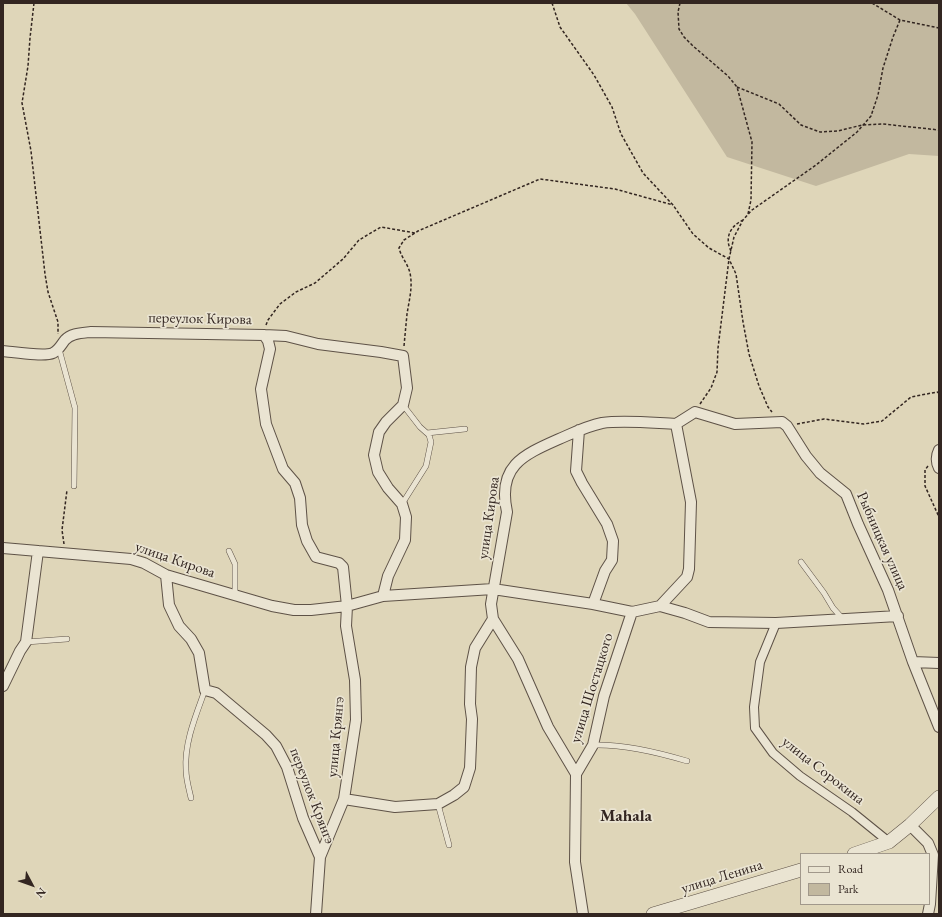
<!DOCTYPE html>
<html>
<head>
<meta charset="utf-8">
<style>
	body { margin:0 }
	#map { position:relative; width:942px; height:917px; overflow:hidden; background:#dfd6b9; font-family:"EB Garamond",serif }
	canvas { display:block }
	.frame { position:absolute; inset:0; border:4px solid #332621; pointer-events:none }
	.legend { position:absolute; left:800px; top:853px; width:130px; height:52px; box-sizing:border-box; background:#eae4d2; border:1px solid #a1988b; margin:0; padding:5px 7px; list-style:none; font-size:12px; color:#332621 }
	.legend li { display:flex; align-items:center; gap:8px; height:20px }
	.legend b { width:20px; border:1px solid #a1988b }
	.north { position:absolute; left:12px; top:865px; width:40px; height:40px; -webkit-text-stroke:3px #eae4d2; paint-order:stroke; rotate:131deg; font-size:11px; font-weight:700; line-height:16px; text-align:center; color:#332621 }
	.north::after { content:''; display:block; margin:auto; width:14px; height:18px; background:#332621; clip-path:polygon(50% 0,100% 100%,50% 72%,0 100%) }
</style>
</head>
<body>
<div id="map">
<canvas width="942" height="917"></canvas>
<div class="frame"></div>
<ul class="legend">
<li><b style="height:5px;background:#eae4d2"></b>Road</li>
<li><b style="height:11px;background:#c2b89f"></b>Park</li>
</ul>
<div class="north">N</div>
</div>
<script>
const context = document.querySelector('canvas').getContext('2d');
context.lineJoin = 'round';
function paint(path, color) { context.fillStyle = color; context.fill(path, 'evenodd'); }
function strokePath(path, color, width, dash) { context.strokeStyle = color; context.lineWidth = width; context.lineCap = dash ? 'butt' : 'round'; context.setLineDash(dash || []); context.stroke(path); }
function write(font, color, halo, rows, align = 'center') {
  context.font = font + ' "EB Garamond",serif'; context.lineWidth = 3.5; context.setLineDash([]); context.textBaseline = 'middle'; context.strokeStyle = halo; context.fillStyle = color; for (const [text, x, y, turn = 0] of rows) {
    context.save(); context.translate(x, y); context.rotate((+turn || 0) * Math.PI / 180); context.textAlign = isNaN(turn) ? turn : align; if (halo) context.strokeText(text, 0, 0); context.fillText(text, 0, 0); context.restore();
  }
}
paint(new Path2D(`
	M626 3H939V156L909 154 816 186 727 157 635 14Z`), '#c2b89f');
const service = new Path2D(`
	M59 349 75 408 74 486
	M427 433 465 429
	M402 504 426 466 431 442 429 435 420 427 403 405
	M229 551 235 564V595
	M801 562 824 593 833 608 843 619
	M26 642 67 639
	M593 745C624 744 657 752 687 761
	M191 798C189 789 186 779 186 770 184 743 196 715 205 690
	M438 804 449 845`);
const pedestrian = new Path2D(`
	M776 623 760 662 754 707 755 728 773 753 800 776 852 812 889 842`);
const minor = new Path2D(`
	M264 335 268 341 270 349 261 389 266 424 283 469 295 483 300 498 302 525 307 541 316 557 339 563 343 567 347 606 346 626 355 680 356 720 344 799 320 857 316 914
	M3 351C14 352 44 357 53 353 59 350 61 345 65 340 71 333 82 333 91 332L264 335 286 336 318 344 381 352 403 356 407 388 403 405 386 422 379 432 374 455 378 472 388 488 402 504 406 517 405 540 388 576 383 596
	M676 424 695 412 735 424 782 422 787 426 806 456 820 473 846 494 858 524 888 590 913 662 939 727
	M579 430 576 471 582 483 607 524 613 541 612 560 605 571 593 604
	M939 450C936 456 936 462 939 468
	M3 548 131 559 144 563 166 575 272 606 294 610H311L347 606 383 596 493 589 593 604 632 612 660 606 685 613 709 622 776 623 898 616
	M166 575 169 605 179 626 191 639 199 653 205 690 216 693 266 735 276 746 287 767 303 818 320 857
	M660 606 687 577 689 569 691 502 676 424
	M913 662 939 663
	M3 686 20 651 26 642 38 551
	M576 774 548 727 518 659 493 619 491 604 507 512C497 466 523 455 559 439 573 433 587 426 602 423 624 420 653 423 676 424
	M344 799 395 807 438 804 454 795 464 787 470 768 472 719 470 704 471 667 475 648 493 619
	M910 825 928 843 933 855 930 904 928 914
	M583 914 575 862 576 774 593 745 604 696 632 612`);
const tertiary = new Path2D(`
	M854 854 889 842 910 825 939 797
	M653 914 801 870`);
strokePath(service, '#5e5247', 6);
strokePath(pedestrian, '#5e5247', 10);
strokePath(minor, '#5e5247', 12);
strokePath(tertiary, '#5e5247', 14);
strokePath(new Path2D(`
	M34 3 30 38 28 66 22 103 31 151 45 274 48 292 58 322V334
	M552 3 560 27 594 75 612 107 621 134 643 173 673 205 693 234 709 248 729 259 736 274 743 322 749 354 759 386 768 407 772 412
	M680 3 678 12 679 29 684 37 693 46 728 76 737 87 752 142 751 200 748 214
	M872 3 900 20 939 28
	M737 87 779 104 801 125 820 132 838 131 862 125 883 124 939 130
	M731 251C724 237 731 226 743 220
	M266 325 268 320 280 304 296 292 315 283 343 259 359 240 381 227 415 233
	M404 346C405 335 406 325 407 314 409 301 413 287 410 273 408 264 401 257 399 248L404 240 418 231 540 179 615 189 673 205
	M700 404 711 388 717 372 718 348 729 259 734 237 743 220 752 210 816 165 857 132 871 116 878 95 883 68 893 37 900 20
	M797 424 824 419 864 424 882 421 911 397 937 392 939 393
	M928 466 925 470V486L939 517
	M64 544 62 530 67 490`), '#332621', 1.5, [3, 2]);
strokePath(service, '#eae4d2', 5);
strokePath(pedestrian, '#eae4d2', 8);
strokePath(minor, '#eae4d2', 10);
strokePath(tertiary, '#eae4d2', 13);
write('15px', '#332621', '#eae4d2', [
	["переулок Кирова",200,319,1],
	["улица Кирова",489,518,-82],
	["Рыбницкая улица",882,541,66],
	["улица Кирова",175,560,19],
	["улица Шостацкого",592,688,-73],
	["улица Крянгэ",336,737,-85],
	["улица Сорокина",823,771,38],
	["переулок Крянгэ",312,796,69],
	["улица Ленина",722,877,-17]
]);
write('bold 17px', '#332621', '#eae4d2', [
	["Mahala",626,816]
]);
</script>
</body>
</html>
